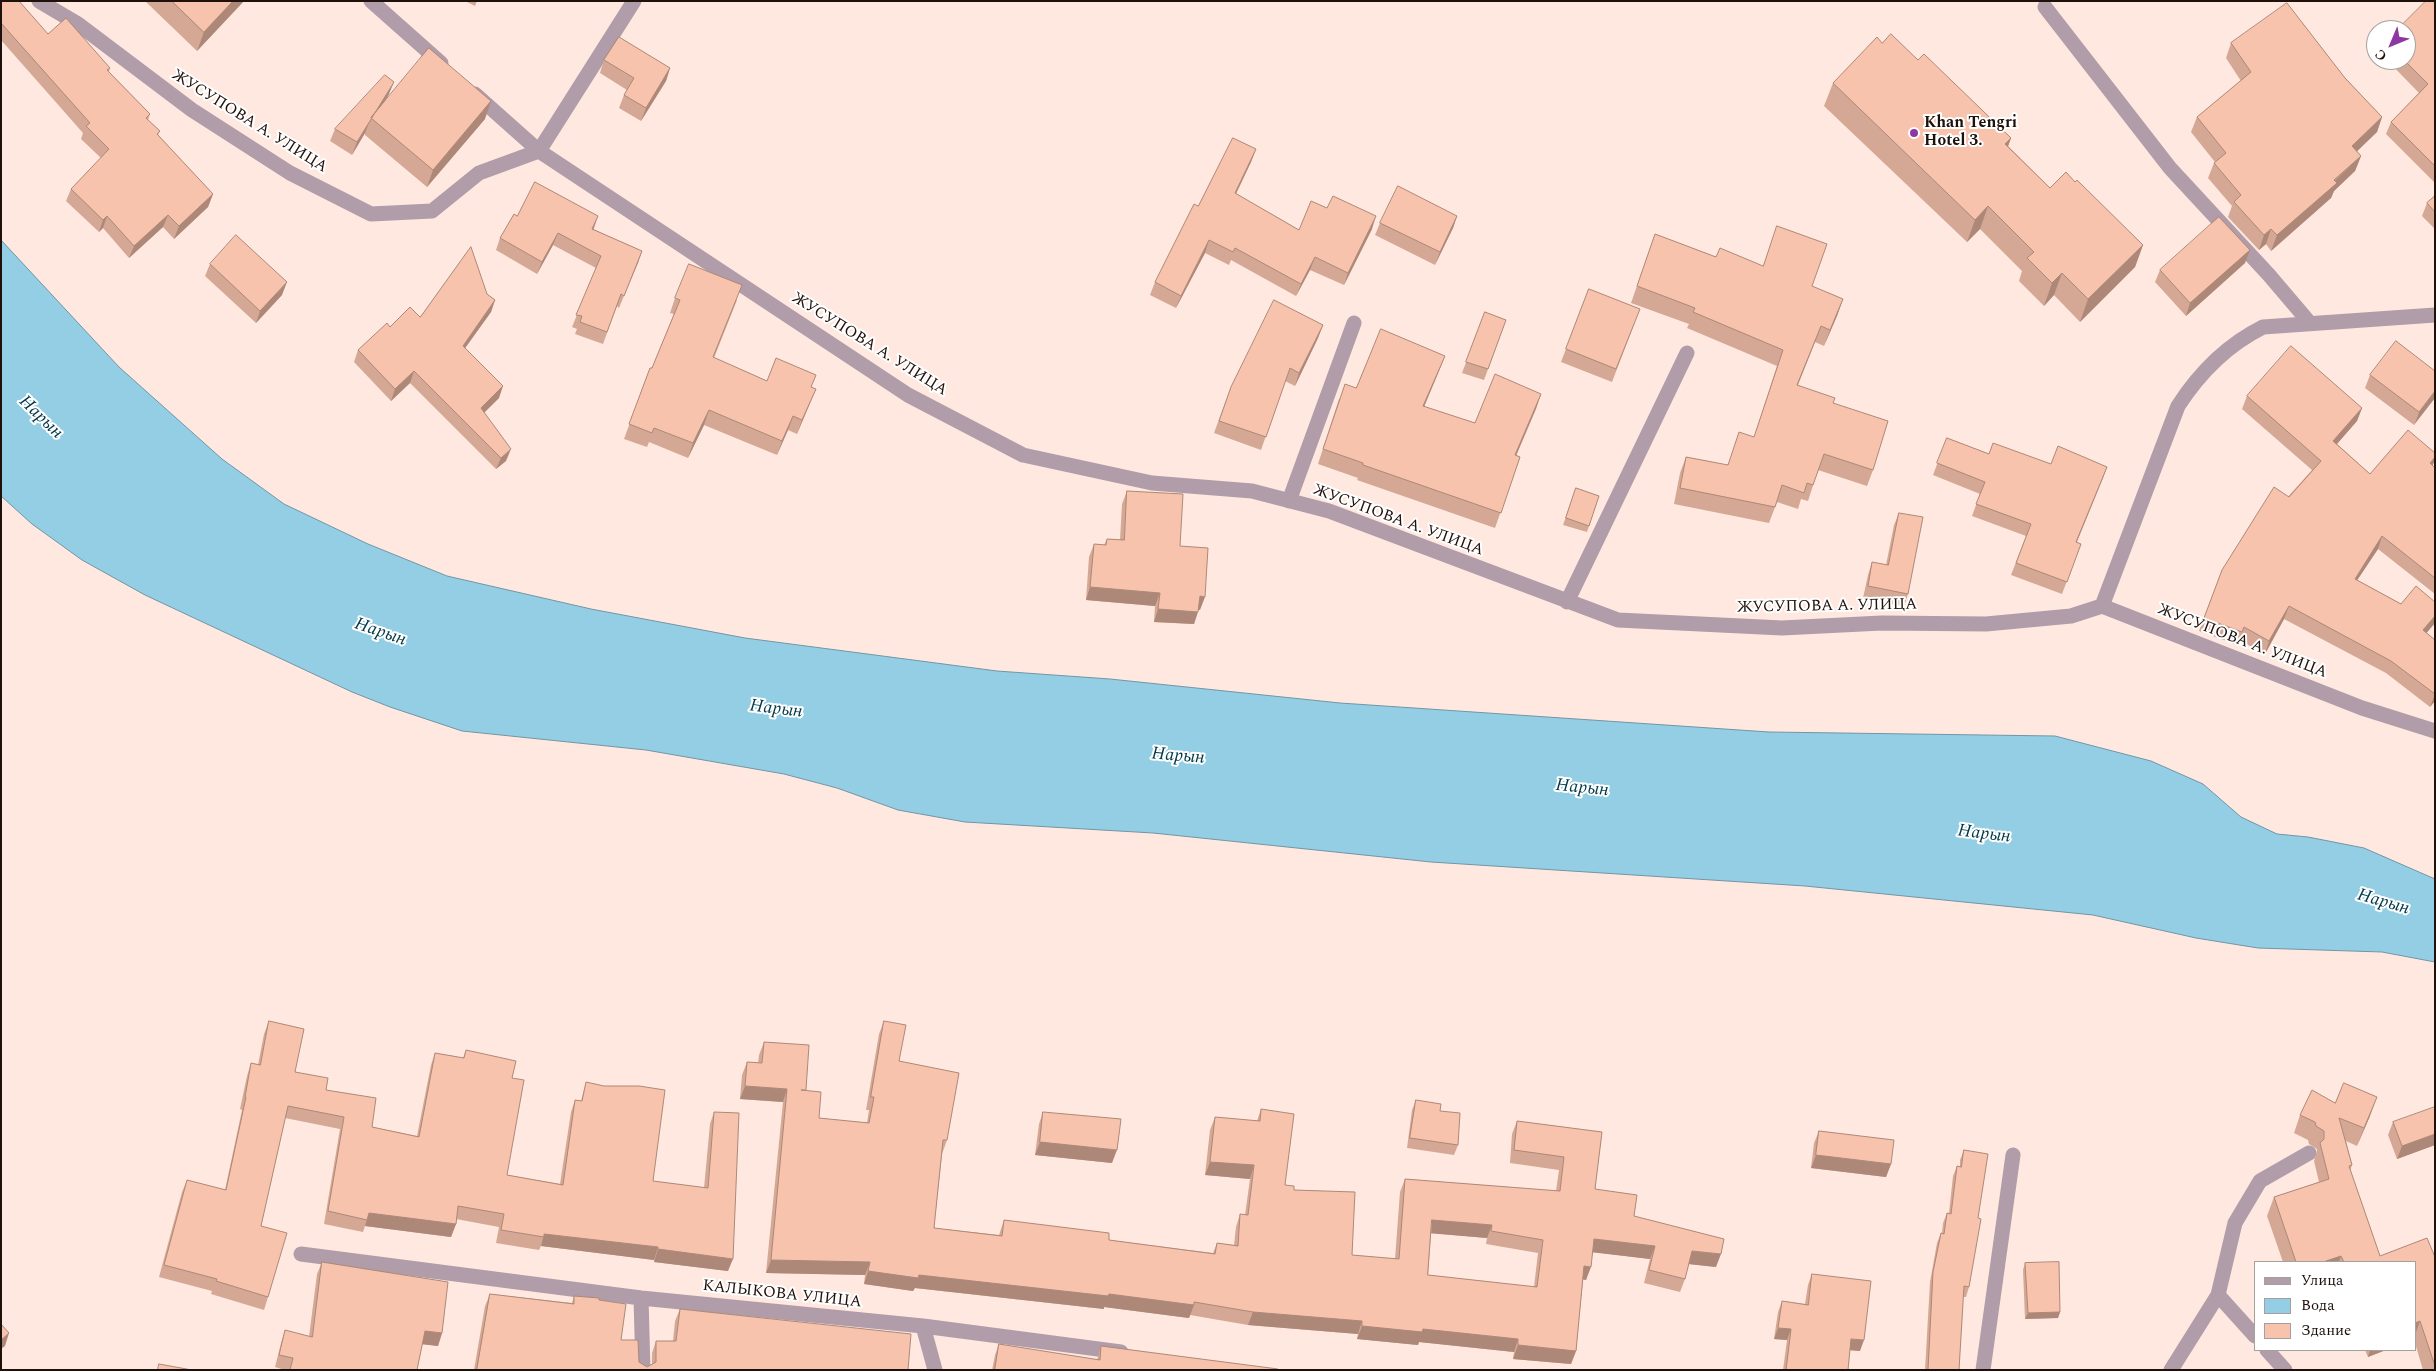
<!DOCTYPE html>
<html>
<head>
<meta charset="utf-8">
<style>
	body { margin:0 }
	#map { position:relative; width:2436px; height:1371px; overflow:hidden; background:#ffe8df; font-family:Spectral,serif }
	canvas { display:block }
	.frame { position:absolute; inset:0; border:2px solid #1e110c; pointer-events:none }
	.legend { position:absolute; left:2254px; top:1261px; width:162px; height:90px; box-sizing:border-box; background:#fff; border:1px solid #a5a09e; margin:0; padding:6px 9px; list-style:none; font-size:15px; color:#1e110c }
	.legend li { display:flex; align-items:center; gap:10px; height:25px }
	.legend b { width:25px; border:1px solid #a5a09e }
	.north { position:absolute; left:2366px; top:20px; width:50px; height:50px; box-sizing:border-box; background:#fff; border:1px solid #a5a09e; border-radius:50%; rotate:225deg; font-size:14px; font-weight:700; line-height:20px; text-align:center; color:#1e110c }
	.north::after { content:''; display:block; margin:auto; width:18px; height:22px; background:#8e36a2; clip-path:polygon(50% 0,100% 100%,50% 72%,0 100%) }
</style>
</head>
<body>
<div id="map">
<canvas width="2436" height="1371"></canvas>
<div class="frame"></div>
<ul class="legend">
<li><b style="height:6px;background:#b19ca9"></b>Улица</li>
<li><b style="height:14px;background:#94cee5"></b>Вода</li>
<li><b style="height:14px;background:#f7c3ac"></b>Здание</li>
</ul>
<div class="north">С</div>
</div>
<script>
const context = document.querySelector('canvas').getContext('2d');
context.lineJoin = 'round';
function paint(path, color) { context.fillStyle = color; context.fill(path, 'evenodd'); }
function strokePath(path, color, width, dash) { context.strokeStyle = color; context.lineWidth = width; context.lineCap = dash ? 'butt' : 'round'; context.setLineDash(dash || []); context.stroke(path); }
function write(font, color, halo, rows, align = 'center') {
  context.font = font + ' Spectral,serif'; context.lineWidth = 4; context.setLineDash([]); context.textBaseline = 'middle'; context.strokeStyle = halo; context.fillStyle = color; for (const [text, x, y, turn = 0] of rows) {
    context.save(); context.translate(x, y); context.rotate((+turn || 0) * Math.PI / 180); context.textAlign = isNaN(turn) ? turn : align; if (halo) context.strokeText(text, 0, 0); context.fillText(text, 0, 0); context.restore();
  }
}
const water = new Path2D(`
	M1 240 119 367 222 459 284 504 368 544 447 576 591 609 745 638 997 671 1110 679 1340 703 1769 732 2055 736 2151 761 2203 784 2241 817 2277 834 2308 837 2364 848 2435 879V962L2382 952 2258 948 2196 938 2093 915 1805 886 1431 862 1153 833 965 822 898 810 837 788 784 774 646 750 462 731 390 707 352 692 145 595 82 560 32 524 1 496Z`);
paint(water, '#94cee5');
strokePath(water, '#7195a4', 1);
strokePath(new Path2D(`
	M2045 7 2170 168 2269 275 2309 322`), '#b19ca9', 15);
strokePath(new Path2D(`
	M39 1 78 24 192 110 290 173 371 214 432 211 479 173 539 151 908 395 1023 455 1152 483 1252 491 1329 511 1618 620 1782 628 1882 623 1986 624 2071 616 2102 606 2362 708 2435 731
	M371 1 441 63
	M475 94 539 151 634 1
	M1289 501 1354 323
	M1567 602 1687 353
	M2102 606 2178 406C2200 372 2227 345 2263 327L2435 315
	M301 1254 641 1298 923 1326 1121 1352
	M2218 1295 2255 1336
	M641 1298 643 1370
	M923 1326 935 1370
	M2267 1350 2285 1370
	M1983 1370 2013 1155
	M2171 1370 2218 1295 2235 1223 2260 1181 2309 1153`), '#b19ca9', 15);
paint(new Path2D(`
	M1 1 48 34 110 68 109 72 150 114 148 120 160 131 158 135 213 194 208 207 174 239 163 227 129 258 103 228 99 232 66 201 71 189 101 158 81 139 83 133 1 40Z
	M145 1H244L197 51Z
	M465 1H477L475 6Z
	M2435 1V183L2386 134 2391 122 2419 93 2387 60H2406Z
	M1882 43 1918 60 2011 138 2008 146 2050 188 2075 182 2143 245 2135 267 2080 322 2054 295 2044 306 2019 281 2022 271 1980 229 1967 242 1824 106 1833 83Z
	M2231 43 2345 78 2382 117 2377 132 2357 151 2361 156 2355 171 2334 191 2331 198 2271 251 2266 244 2259 250 2228 217 2232 206 2208 178 2214 163 2215 162 2191 132 2197 117 2241 81 2226 58Z
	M604 60 670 68 666 81 641 121 619 108 624 95 627 90 600 73Z
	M389 94 385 100 485 119 427 187 365 135V133L352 155 330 141 335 129Z
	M1256 149 1251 162 1236 194 1299 230 1372 229 1344 285 1310 270 1296 296 1231 260 1229 265 1205 253 1176 308 1150 295 1155 282 1198 206Z
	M2435 196V229L2422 216 2427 203Z
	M517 216 593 229 642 251 619 308 617 306 603 344 575 334 577 329 572 327 596 268 553 245 537 274 496 250 500 238Z
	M1457 216 1453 228 1435 265 1375 235 1380 223Z
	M1655 234 1716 257 1762 266 1843 299 1837 316 1824 346 1815 342 1798 385 1833 403 1873 470 1867 486 1818 470 1808 501 1801 499 1798 509 1777 502 1769 523 1674 504 1680 473 1686 457 1727 465 1754 437 1777 366 1687 328 1689 324 1631 303Z
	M2245 263 2186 316 2155 282 2160 270Z
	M210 264 282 295 256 323 205 276Z
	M1589 289 1635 322 1612 382 1561 362Z
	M487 294 495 300 491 312 465 348 499 398 484 412 506 461 496 469 410 383 391 401 354 362 358 350 390 327Z
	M675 298 737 300 714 358 767 381 816 375 811 387 816 389 797 434 788 430 777 455 704 425 688 458 649 442 647 447 624 439 650 368H652L674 314 670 313Z
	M1485 312 1506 320 1484 380 1462 373Z
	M1323 325 1318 338 1295 386 1285 381 1261 450 1214 433 1231 387Z
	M1445 356 1424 407 1475 423 1541 394 1516 455 1520 457 1495 528 1357 480 1358 478 1318 464 1339 399 1356 388Z
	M2435 371 2414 425 2365 388 2370 375Z
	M2247 396 2362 408 2357 421 2337 444 2370 474 2433 466 2435 468V594L2378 549 2357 580 2401 604 2435 602V623L2426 633 2435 640V701L2430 707 2386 673 2284 619 2265 654 2239 640 2237 645 2199 631 2222 570 2312 470 2242 409Z
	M1947 438 1989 454 2051 464 2107 467 2076 542 2081 544 2062 594 2011 575 2026 536 1972 516 1980 494 1933 475Z
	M1576 488 1599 496 1587 532 1563 525Z
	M1127 491 1180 546 1200 610H1198L1194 624 1154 622 1155 606 1086 600 1089 557 1094 544 1104 545 1107 539 1120 540 1122 504Z
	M1899 513 1908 594 1904 606 1863 598 1868 575 1872 562 1886 565 1894 525Z
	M269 1021 295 1072 326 1090 372 1127 417 1136 431 1065 435 1053 463 1058 466 1050 512 1078 507 1175 560 1184 571 1112 575 1100 581 1101 586 1082 653 1181 704 1188 710 1124 714 1112 728 1271 654 1262V1260L541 1246 539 1250 496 1243 499 1227 456 1219V1224L451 1237 365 1226 363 1232 324 1224 340 1129 285 1118 261 1226 268 1297 264 1310 211 1294 212 1291 159 1277 182 1192 187 1180 225 1190 242 1110 240 1109 247 1076 251 1063 258 1065 264 1034Z
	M884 1021 899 1061 947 1140 942 1154 934 1228 999 1235 1004 1220 1109 1240 1213 1253 1217 1243 1234 1245 1236 1227 1240 1214 1245 1215 1250 1179 1205 1175 1210 1130 1215 1117 1257 1121 1261 1109 1285 1185 1294 1190 1352 1255 1395 1259 1400 1192 1405 1179 1556 1191 1559 1170 1510 1163 1512 1134 1517 1121 1602 1132 1595 1189 1634 1216 1716 1267 1689 1264 1685 1279 1680 1292 1644 1283 1650 1259 1593 1252 1586 1280 1583 1279 1576 1351 1571 1364 1513 1359 1514 1352 1419 1342 1418 1345 1357 1339 1358 1334 1248 1325 1190 1315 1189 1318 1104 1307V1309L915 1288 913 1291 864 1284 865 1275 766 1273 783 1102 740 1099 742 1075 747 1062 758 1063 759 1055 764 1042 806 1091 819 1118 867 1123 869 1110H866L879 1034ZM1431 1233 1487 1238 1486 1244 1538 1253 1534 1287 1428 1275Z
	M1416 1100 1440 1111 1458 1145 1454 1155 1407 1148 1412 1110Z
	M2335 1103 2370 1116 2357 1146 2346 1141 2352 1165 2350 1171 2380 1256 2435 1257V1370H2423L2415 1343V1262H2283L2267 1216 2274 1197 2319 1182 2314 1161 2317 1151V1149L2309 1144 2308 1140 2294 1133 2300 1115Z
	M1043 1112 1112 1163 1035 1155 1039 1124Z
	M2393 1122 2435 1145 2397 1159 2388 1135Z
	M1819 1131 1891 1164 1886 1177 1811 1168 1814 1143Z
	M1964 1150 1978 1218 1969 1287 1966 1297H1963L1959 1370H1925L1930 1282 1937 1243 1941 1233H1942L1943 1223 1947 1213H1949L1953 1176 1957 1166H1960V1160Z
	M322 1262 442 1333 438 1346 422 1344 417 1370H285L275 1367 281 1343 285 1330 309 1337 317 1274Z
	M2025 1263 2060 1312 2058 1318 2025 1319 2023 1270Z
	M1812 1274 1860 1351 1850 1350 1848 1370H1783L1787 1340 1774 1339 1778 1312 1782 1301 1805 1304 1808 1285Z
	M490 1294 572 1303 574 1296 599 1300 621 1340 639 1362 647 1367 652 1364V1353L656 1341H673L675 1321 680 1309 908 1370H474L485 1306Z
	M999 1344 1097 1360 1101 1346 1278 1370H992L995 1355Z
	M2365 1350H2386L2368 1357Z`), '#d4a894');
paint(new Path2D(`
	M233 1H244L197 51 204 32Z
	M670 68 666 81 641 121 646 108Z
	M394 82 389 94 374 120 371 118Z
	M491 101 485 119 427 187 433 170Z
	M2382 117 2377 132 2347 161 2352 146Z
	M370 120 365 133 352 155 357 142Z
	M2011 138 2003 160 2005 144Z
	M1256 149 1251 162 1230 206 1235 193Z
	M2361 156 2355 171 2334 191 2331 198 2271 251 2277 235Z
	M213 194 208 207 174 239 179 226Z
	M1988 206 1980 229 1967 242 1975 220Z
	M168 215 163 227 129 258 134 246Z
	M107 216 103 228 99 232 103 220Z
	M598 216 594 228 587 241 592 229Z
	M1376 216 1372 229 1344 285 1348 273Z
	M1457 216 1453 228 1435 265 1440 252Z
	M2271 229 2266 244 2259 250 2264 235Z
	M558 233 553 245 537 274 542 262Z
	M1209 240 1205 253 1176 308 1181 296Z
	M2143 245 2135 267 2080 322 2088 299Z
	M2250 250 2245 263 2186 316 2190 303Z
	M642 251 638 263 619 308 624 296Z
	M1315 257 1310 270 1296 296 1301 284Z
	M2062 273 2054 295 2044 306 2052 283Z
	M287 282 282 295 256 323 260 311Z
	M1843 299 1837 316 1824 346 1830 330Z
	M495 300 491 312 458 358 463 346Z
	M1323 325 1318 338 1295 386 1299 373Z
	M1821 326 1815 342 1791 401 1797 385Z
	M1445 356 1439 371 1418 421 1423 406Z
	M414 371 410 383 391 401 395 389Z
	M503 386 499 398 477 420 481 408Z
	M816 389 810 403 797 434 802 420Z
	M2435 391V398L2414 425 2419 412Z
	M1541 394 1536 409 1510 470 1515 455Z
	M2362 408 2357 421 2329 453 2333 441Z
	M709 410 704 425 688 458 693 443Z
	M793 416 788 430 777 455 782 441Z
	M511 449 506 461 496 469 501 458Z
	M2435 457V460L2432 467 2430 463Z
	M2107 467 2103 478 2072 554 2076 542Z
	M2382 536 2378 549 2350 591 2355 579Z
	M1090 587 1160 593 1155 606 1086 600Z
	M1200 596 1205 597 1200 610 1195 609Z
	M2289 606 2284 619 2265 654 2269 641Z
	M1158 609 1198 612 1194 624 1154 622Z
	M2435 616V623L2418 643 2423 630Z
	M2435 694V701L2430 707Z
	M745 1086 787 1089 783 1102 740 1099Z
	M2377 1097 2370 1116 2357 1146 2364 1128Z
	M2435 1134V1145L2397 1159 2402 1146Z
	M1040 1142 1117 1150 1112 1163 1035 1155Z
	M1816 1155 1891 1164 1886 1177 1811 1168Z
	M1210 1162 1254 1165 1250 1179 1205 1175Z
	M369 1213 456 1224 451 1237 365 1226Z
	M1432 1220 1492 1225 1487 1238 1427 1233Z
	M544 1234 658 1247 654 1260 541 1246Z
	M1594 1239 1655 1246 1650 1259 1590 1252Z
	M658 1249 733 1259 728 1271 654 1262Z
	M1692 1251 1721 1254 1716 1267 1688 1264Z
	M2341 1256 2339 1262H2323Z
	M771 1260 870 1262 865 1275 766 1273Z
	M1584 1266 1591 1267 1586 1280 1579 1279Z
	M868 1271 919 1275 1109 1294 1194 1305 1189 1318 1104 1307V1309L915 1288 913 1291 864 1284Z
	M1253 1312 1362 1321 1358 1334 1248 1325Z
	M2060 1312 2058 1318 2025 1319 2028 1313Z
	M2420 1321 2415 1335V1323Z
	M1362 1326 1423 1329 1518 1339 1514 1352 1419 1342 1418 1345 1357 1339Z
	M1778 1328 1791 1329 1787 1340 1774 1339Z
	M425 1331 442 1333 438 1346 420 1344Z
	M9 1333 5 1346 1 1349V1340Z
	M1851 1339 1864 1340 1860 1351 1847 1350Z
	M1518 1345 1576 1351 1571 1364 1513 1359Z
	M2370 1350H2386L2368 1357Z`), '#ad8878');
const building = new Path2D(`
	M1 1H19L48 34 66 18 110 68 107 70 150 114 146 118 160 131 157 134 213 194 179 226 168 215 134 246 107 216 103 220 71 189 109 149 86 126 90 123 1 23Z
	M172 1H233L204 32Z
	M2426 1H2435V166L2391 122 2428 84 2404 60H2406V30H2397Z
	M2287 3 2345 78 2382 117 2352 146 2361 156 2334 180 2337 183 2277 235 2271 229 2264 235 2234 202 2241 195 2214 163 2226 153 2197 117 2251 72 2231 43Z
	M1891 34 1918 60 1924 54 2011 138 2005 144 2050 188 2066 172 2075 182 2077 180 2143 245 2088 299 2062 273 2052 283 2027 258 2034 252 1988 206 1975 220 1833 83 1877 37 1882 43Z
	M619 37 670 68 646 108 624 95 634 78 604 60Z
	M429 48 491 101 433 170 371 118Z
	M385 75 394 82 357 142 335 129Z
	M1233 138 1256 149 1235 193 1299 230 1311 201 1327 208 1333 196 1376 216 1348 273 1315 257 1301 284 1235 248 1233 252 1209 240 1181 296 1155 282 1194 204 1198 206Z
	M535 182 598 216 592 229 642 251 624 296 621 294 607 332 580 322 582 316 576 315 601 256 558 233 542 262 500 238 514 214 517 216Z
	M1398 186 1457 216 1440 252 1380 223Z
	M2435 196V212L2427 203Z
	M2219 217 2250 250 2190 303 2160 270Z
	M1777 226 1827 244 1812 286 1843 299 1830 330 1821 326 1797 385 1835 398 1833 403 1888 421 1873 470 1824 454 1813 485 1807 483 1804 493 1782 485 1775 507 1680 488 1686 457 1728 465 1739 432 1754 437 1783 350 1693 312 1695 308 1637 286 1655 234 1716 257 1720 248 1763 266Z
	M236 235 287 282 260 311 210 264Z
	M471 247 487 294 495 300 463 346 503 386 481 408 511 449 501 458 414 371 395 389 358 350 387 323 390 327 410 307 420 317Z
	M689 264 742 285 713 357 767 381 776 358 816 375 811 387 816 389 802 420 793 416 782 441 709 410 693 443 654 428 652 433 629 424 650 368H652L680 300 675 298Z
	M1589 289 1640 309 1616 369 1566 349Z
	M1274 300 1323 325 1299 373 1290 368 1266 437 1219 421 1231 387Z
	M1485 312 1506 320 1488 369 1466 362Z
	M1381 329 1445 356 1423 406 1475 423 1495 374 1541 394 1515 455 1520 457 1501 513 1363 465V463L1323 449 1345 384 1356 388Z
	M2396 341 2435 371V391L2419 412 2370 375Z
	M2291 346 2362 408 2333 441 2370 474 2408 430 2435 453V457L2430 463 2435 468V578L2382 536 2355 579 2401 604 2416 586 2435 602V616L2423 630 2435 640V694L2391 661 2289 606 2269 641 2244 627 2242 632 2204 618 2222 570 2274 487 2289 497 2321 461 2247 396Z
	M1947 438 1989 454 1993 443 2051 464 2058 446 2107 467 2076 542 2081 544 2067 582 2016 563 2031 524 1976 504 1985 482 1937 463Z
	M1576 488 1599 496 1589 526 1566 518Z
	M1127 491 1183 494 1180 546 1208 548 1205 597 1200 596 1198 612 1158 609 1160 593 1090 587 1094 544 1106 545 1107 539 1124 540Z
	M1899 513 1923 517 1908 594 1868 586 1872 562 1888 565Z
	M269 1021 304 1029 295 1072 328 1078 326 1090 376 1098 372 1127 419 1137 435 1053 464 1058 466 1050 516 1061 512 1078 524 1080 507 1175 563 1185 575 1100 582 1101 586 1082 604 1086H639L665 1090 653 1181 708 1188 714 1112 739 1113 733 1259 658 1249V1247L544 1234V1237L501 1230 504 1214 458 1206 456 1224 369 1213 367 1220 328 1211 344 1117 288 1106 261 1226 287 1233 268 1297 216 1281 217 1279 164 1265 187 1180 226 1190 246 1097H245L251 1063 260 1065Z
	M884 1021 906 1025 899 1061 959 1073 947 1140H943L934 1228 1002 1236 1004 1220 1109 1233V1240L1215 1254 1217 1243 1238 1246 1240 1214 1248 1215 1254 1165 1210 1162 1215 1117 1260 1121 1261 1109 1294 1114 1285 1185 1294 1186V1190L1355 1192 1352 1255 1399 1259 1405 1179 1560 1191 1564 1157 1514 1150 1517 1121 1602 1132 1595 1189 1637 1195 1634 1216 1724 1239 1721 1254 1692 1251 1685 1279 1649 1270 1655 1246 1594 1239 1591 1267 1584 1266 1576 1351 1518 1345V1339L1423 1329 1422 1332 1362 1326V1321L1253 1312 1194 1302V1305L1109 1294 1108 1296 919 1275 918 1278 868 1271 870 1262 771 1260 787 1089 745 1086 747 1062 762 1063 764 1042 809 1045 806 1090H801L821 1092 819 1118 869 1123 874 1097H871ZM1432 1220 1492 1225 1491 1231 1543 1240 1537 1287 1428 1275Z
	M2344 1083 2377 1097 2364 1128 2339 1118 2352 1165 2349 1166 2380 1256 2427 1238 2435 1257V1366L2420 1321 2415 1323V1262H2344L2341 1256 2323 1262H2296L2274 1197 2329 1179 2320 1143 2324 1139V1131L2316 1126 2315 1122 2300 1115 2312 1090 2335 1103Z
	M1416 1100 1441 1104 1440 1111 1460 1113 1458 1145 1410 1138Z
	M2435 1107V1134L2402 1146 2393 1122Z
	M1043 1112 1121 1119 1117 1150 1040 1142Z
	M1819 1131 1894 1140 1891 1164 1816 1155Z
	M1964 1150 1988 1154 1978 1218 1981 1219 1969 1287 1964 1286 1959 1370H1928L1933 1272 1941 1233 1944 1234 1947 1213 1951 1214 1957 1166 1961 1167Z
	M322 1262 448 1282 442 1333 425 1331 417 1370H290L293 1358 279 1355 285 1330 312 1337Z
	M2059 1262 2060 1312 2028 1313 2025 1263Z
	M1812 1274 1871 1281 1864 1340 1851 1339 1848 1370H1786L1791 1329 1778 1328 1782 1301 1808 1305Z
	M490 1294 574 1304V1296L599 1298V1300L626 1304 621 1340H638L639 1362 647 1367 656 1362V1341H676L680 1309 911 1334 908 1370H477Z
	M1 1324 9 1333 1 1340Z
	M999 1344 1100 1360 1101 1346 1278 1369V1370H995Z
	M159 1364 192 1370H158Z`);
paint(building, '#f7c3ac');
strokePath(building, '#ad8878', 1);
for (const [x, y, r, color] of [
	[1914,133,5,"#8e36a2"]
]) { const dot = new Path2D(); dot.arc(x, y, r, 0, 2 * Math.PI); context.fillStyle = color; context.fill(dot); strokePath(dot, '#fff', 2); }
write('16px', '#1e110c', '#fff', [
	["ЖУСУПОВА А. УЛИЦА",249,122,32],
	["ЖУСУПОВА А. УЛИЦА",869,345,32],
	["ЖУСУПОВА А. УЛИЦА",1398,521,20],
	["ЖУСУПОВА А. УЛИЦА",1827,607,-1],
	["ЖУСУПОВА А. УЛИЦА",2242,642,21],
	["КАЛЫКОВА УЛИЦА",782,1295,6]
]);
write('bold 16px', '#1e110c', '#fff', [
	["Khan Tengri",1924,124],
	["Hotel 3.",1924,142]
], 'left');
write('italic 18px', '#013847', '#fff', [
	["Нарын",40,418,44],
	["Нарын",380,633,19],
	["Нарын",776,710,7],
	["Нарын",1178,757,5],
	["Нарын",1582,789,6],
	["Нарын",1984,835,7],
	["Нарын",2383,903,16]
]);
</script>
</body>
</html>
